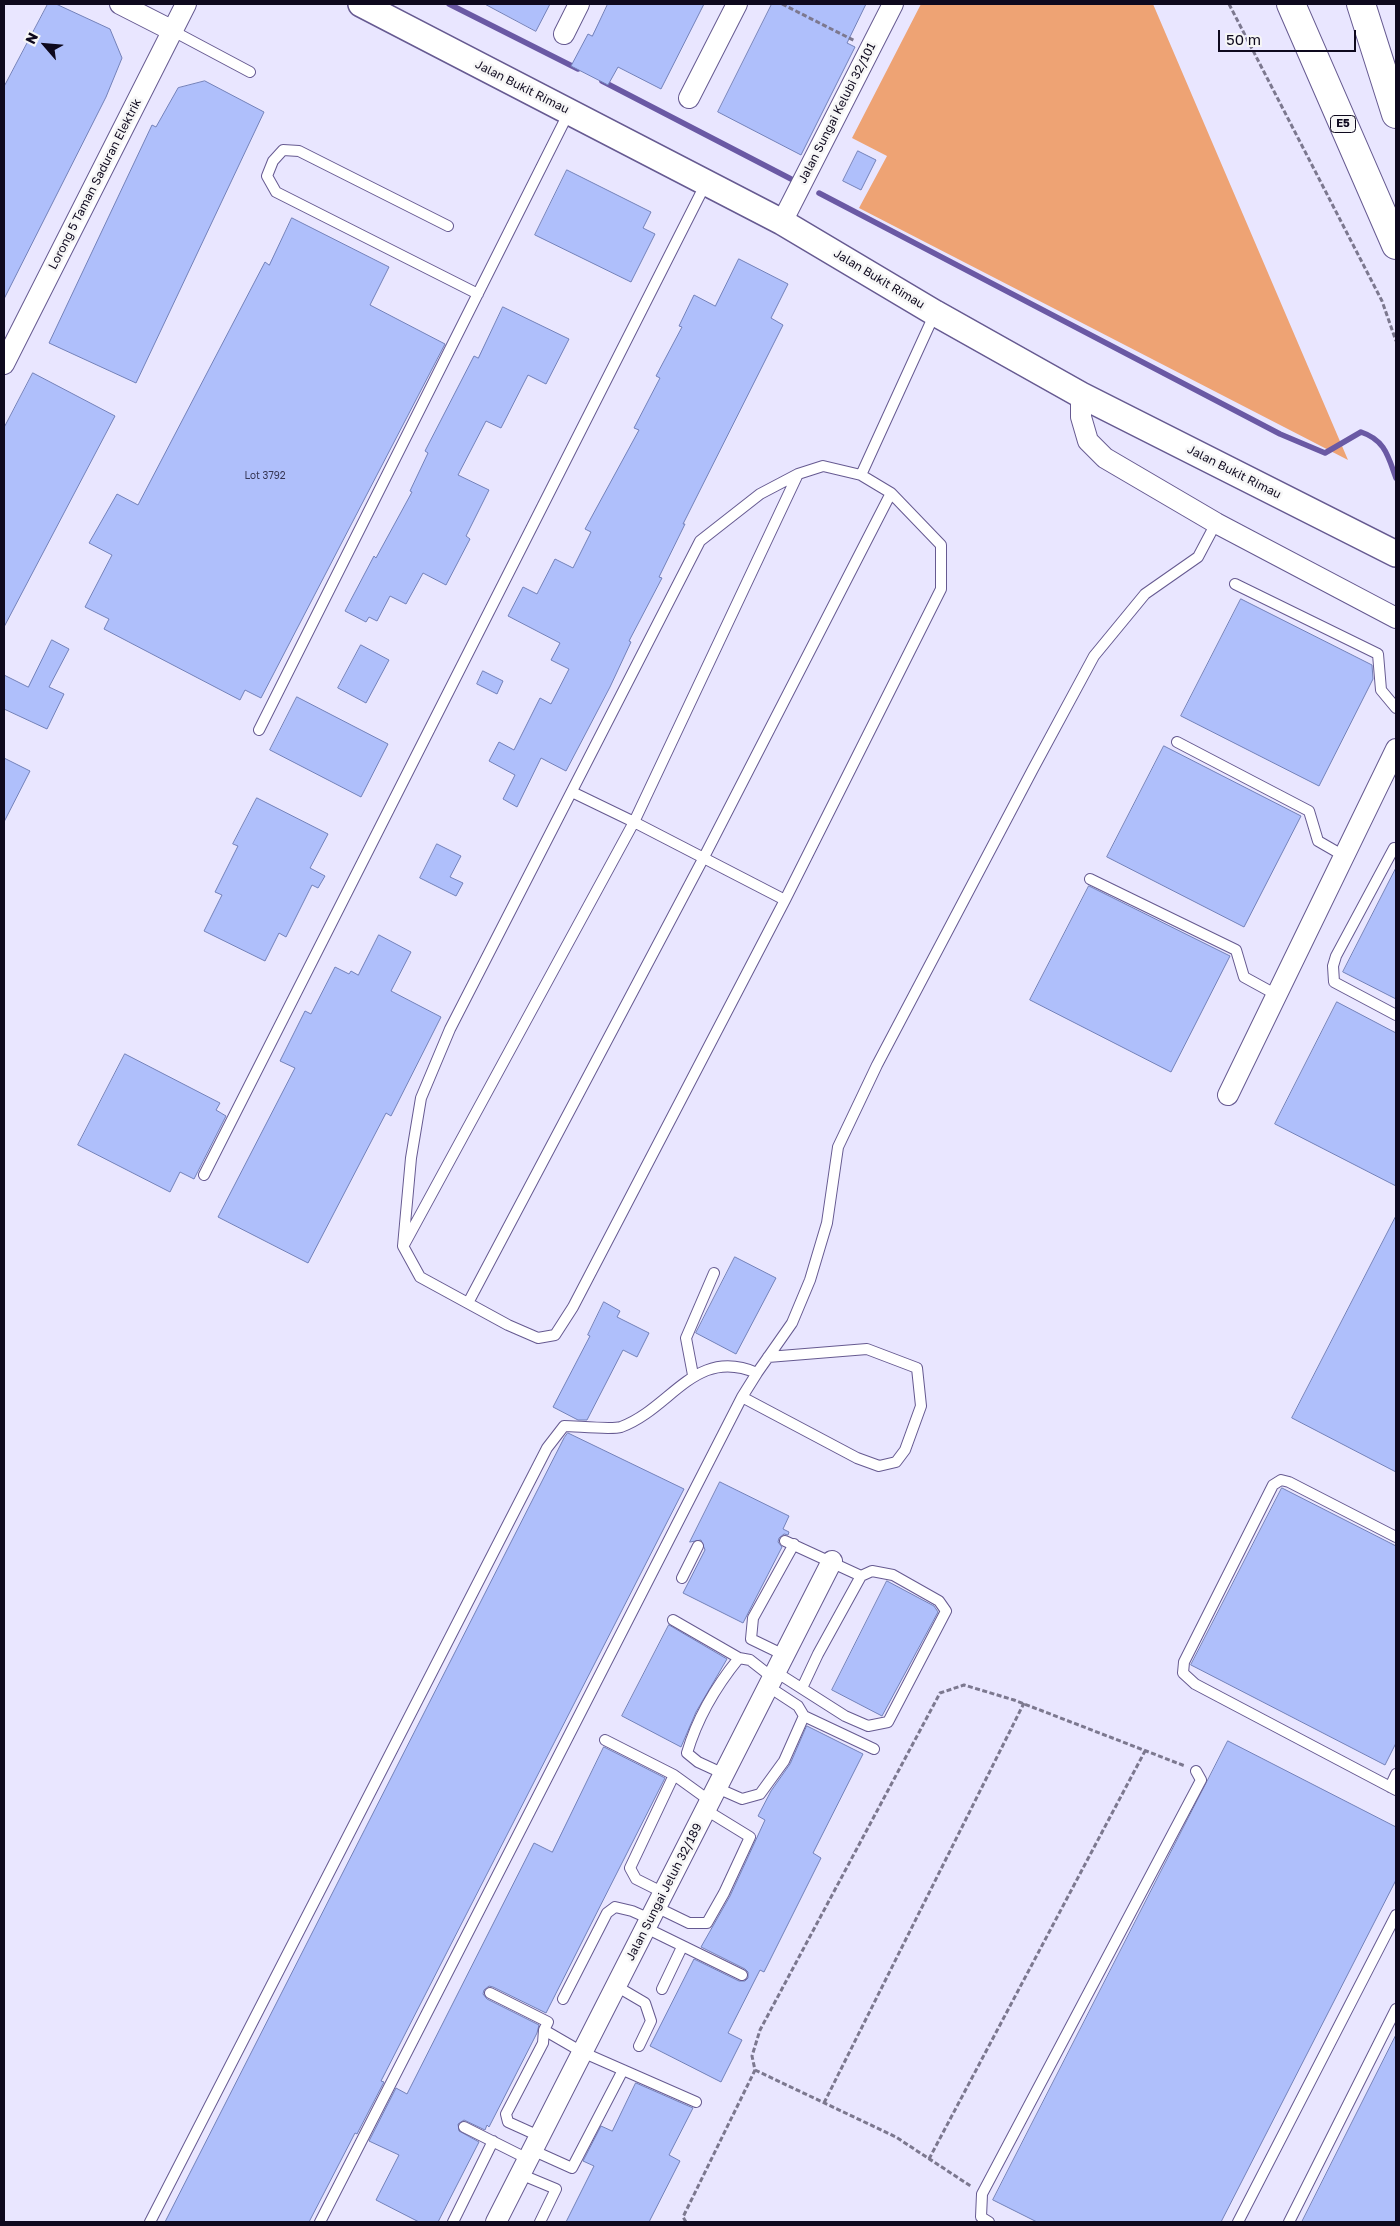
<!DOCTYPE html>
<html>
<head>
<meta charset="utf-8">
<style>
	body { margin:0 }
	#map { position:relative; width:1400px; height:2226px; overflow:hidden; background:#e9e6ff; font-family:"Golos Text",sans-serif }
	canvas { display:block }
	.frame { position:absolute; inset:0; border:5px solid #0e091e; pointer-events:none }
	.north { position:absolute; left:20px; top:20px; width:50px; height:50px; -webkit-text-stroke:4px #f6f6f6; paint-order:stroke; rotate:297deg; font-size:14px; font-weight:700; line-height:20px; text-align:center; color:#0e091e }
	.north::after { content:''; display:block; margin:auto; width:18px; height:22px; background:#0e091e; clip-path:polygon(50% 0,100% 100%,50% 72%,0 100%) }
	.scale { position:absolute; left:1218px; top:30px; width:138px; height:22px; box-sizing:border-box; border:2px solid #0e091e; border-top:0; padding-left:6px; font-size:15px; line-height:18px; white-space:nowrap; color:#0e091e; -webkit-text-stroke:4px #f6f6f6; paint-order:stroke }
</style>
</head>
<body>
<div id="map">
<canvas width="1400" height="2226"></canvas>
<div class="frame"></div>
<div class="north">N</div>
<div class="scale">50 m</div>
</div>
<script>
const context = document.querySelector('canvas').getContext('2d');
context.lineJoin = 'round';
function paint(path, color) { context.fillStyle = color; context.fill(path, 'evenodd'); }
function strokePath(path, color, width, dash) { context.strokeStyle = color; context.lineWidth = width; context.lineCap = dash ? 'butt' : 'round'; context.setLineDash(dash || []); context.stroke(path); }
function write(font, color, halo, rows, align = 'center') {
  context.font = font + ' "Golos Text",sans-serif'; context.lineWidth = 5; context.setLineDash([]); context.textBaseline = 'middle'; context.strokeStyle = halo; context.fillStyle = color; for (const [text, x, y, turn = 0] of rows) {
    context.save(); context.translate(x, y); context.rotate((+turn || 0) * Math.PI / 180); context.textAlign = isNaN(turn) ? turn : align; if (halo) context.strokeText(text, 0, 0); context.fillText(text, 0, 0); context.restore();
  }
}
paint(new Path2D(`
	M921 4H1153L1348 460 859 208 887 156 852 138Z`), '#eea374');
strokePath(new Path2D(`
	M449 4 578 69
	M602 81 793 180
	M819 193 1280 434 1325 453 1361 432C1385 440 1388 456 1396 478`), '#6a59a4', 5.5);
const building = new Path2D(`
	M48 4H56L110 29 122 58 106 97 4 299V87Z
	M485 4H550L536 31Z
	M608 4H704L661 89 618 67 608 85 571 66 588 34 592 36Z
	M772 4H866L847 43 855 47 801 155 718 112Z
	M205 81 264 112 136 383 49 343 152 125 156 127 178 88Z
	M858 151 876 160 861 190 843 181Z
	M567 170 651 212 643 228 655 234 631 282 535 235Z
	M292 218 389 267 370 305 445 344 261 698 245 690 240 700 104 629 109 619 85 607 112 555 89 543 117 494 138 505 265 262 269 265Z
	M739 259 788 284 771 318 783 325 683 524H685L659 577 662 578 629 641 631 642 610 687 566 771 541 758 517 807 503 799 515 775 489 761 499 742 514 750 540 698 551 704 569 669 551 660 560 643 508 616 523 587 537 594 555 559 573 568 591 532 585 529 639 430 634 428 660 378 656 376 682 327 679 326 694 295 715 306Z
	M503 307 569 339 546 384 528 375 501 428 486 421 458 475 489 490 466 536 470 539 446 585 423 573 406 604 390 596 377 621 369 617 366 622 345 611 374 556 376 558 412 492 410 491 428 453 425 451 474 356 478 358Z
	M33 373 115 416 4 627V428Z
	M1241 599 1372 665 1373 679 1319 786 1181 716Z
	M52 640 69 649 49 687 64 694 47 729 4 709V675L28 687Z
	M361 645 389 660 366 703 338 688Z
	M483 671 503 681 497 694 477 684Z
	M297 697 388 744 361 797 270 750Z
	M1164 746 1301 816 1244 927 1107 857Z
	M4 758 30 771 4 822Z
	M257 798 328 834 310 868 325 876 318 888 312 885 286 937 279 933 265 961 204 931 222 895 215 892 238 846 233 844Z
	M437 844 461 856 450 877 463 883 456 896 420 878Z
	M1396 868V999L1343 972Z
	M1089 886 1230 956 1171 1072 1030 1000Z
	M379 935 411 952 391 991 441 1017 391 1116 386 1113 308 1263 218 1217 295 1068 280 1061 305 1011 311 1014 335 967 349 974 351 971 358 975Z
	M1337 1002 1396 1033V1186L1275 1124Z
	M125 1054 220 1103 216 1110 226 1116 194 1179 180 1172 170 1192 78 1145Z
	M1396 1216V1472L1292 1418Z
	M735 1257 776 1278 736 1354 696 1333Z
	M604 1302 620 1311 617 1317 649 1333 637 1357 623 1350 587 1420H578L553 1407 590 1336 588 1335Z
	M568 1433 684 1489 381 2081 384 2082 357 2134 355 2133 309 2222H165L564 1438Z
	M720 1482 789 1516 783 1529 789 1532 788 1535 784 1534 779 1538 778 1542 782 1547 743 1623 683 1593 705 1550 701 1540 690 1542Z
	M1282 1488 1396 1546V1743L1385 1765 1191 1665Z
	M887 1581 934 1606 938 1612 882 1716 832 1690Z
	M669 1625 727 1659 696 1712 681 1747 622 1716Z
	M807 1726 863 1754 813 1853 821 1858 764 1972 760 1970 728 2033 742 2040 721 2082 650 2046 694 1959 739 1981H745L748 1978V1972L745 1969 701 1947 730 1896 765 1820 758 1816 771 1791 790 1764Z
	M1228 1741 1396 1827V1880L1221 2222H1037L993 2200Z
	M604 1747 665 1778 546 2013 493 1987 489 1986 484 1990 483 1994 487 1999 539 2025 537 2033 489 2127 487 2125 485 2130 464 2120 458 2124 459 2131 479 2142 438 2222H419L376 2200 399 2155 369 2141 396 2088 407 2094 534 1843 552 1852Z
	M1396 2035V2222H1302Z
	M636 2083 693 2108 669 2155 680 2161 649 2222H566L594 2166 583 2161 601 2126 612 2131Z`);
paint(building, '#afbffb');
strokePath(building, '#7381b9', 1);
const service = new Path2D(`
	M173 31 250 72
	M448 226 299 151 283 150 273 161 267 176 276 192 478 294
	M861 475 891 493 941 545V589L785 900 573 1307 555 1335 538 1338 508 1325 420 1277 403 1246 411 1158 421 1098 450 1029 700 541 760 494 798 474 823 466 861 475 935 313
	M1235 584 1378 654 1381 690 1396 708
	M259 730 569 112
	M1177 742 1309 811 1318 841 1344 856
	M572 792 634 822 785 900
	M1394 848 1336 956 1333 966 1334 982 1396 1015
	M1090 879 1236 950 1244 977 1275 994
	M204 1175 706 183
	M405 1243 634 822 798 474
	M468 1303 703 859 891 493
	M693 1375 686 1338 714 1273
	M742 1397 857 1458 879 1466 896 1462 905 1450 921 1406 917 1368 867 1349 768 1357
	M1396 1537 1289 1482 1281 1480 1273 1485 1184 1662 1183 1673 1195 1684 1396 1790
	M785 1541 861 1576
	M682 1578 698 1546
	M673 1620 739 1658
	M784 1655 751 1639 753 1618 794 1544
	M776 1672 845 1716 868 1726 888 1722 946 1611 939 1601 893 1575 872 1571 861 1576 818 1654 802 1688
	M804 1716 874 1749
	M605 1740 674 1775 630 1868 636 1879 664 1893
	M724 1774 698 1762 687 1753C697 1719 717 1685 739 1658L750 1660 773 1678
	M674 1775 710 1801
	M1390 1787 1396 1774
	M717 1788 742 1799 760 1794 784 1761 804 1716 798 1706 769 1687
	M656 1907 689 1923H707L724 1893 750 1837 706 1810
	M646 1928 742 1975
	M616 1986 645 2003 651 2021 639 2046
	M662 1989 682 1947
	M490 1993 548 2022 544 2030 543 2043 506 2114 508 2122 539 2136
	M563 1999 607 1913 615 1907 632 1911 650 1919
	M544 2030 582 2052 696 2102
	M464 2127 528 2159
	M532 2150 572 2168 623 2070
	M520 2174 556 2189 540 2222
	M150 2222 547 1448 564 1426C576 1426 611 1430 621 1427 672 1408 695 1346 757 1373L792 1323 810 1280 827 1223 838 1147 877 1065 1033 769 1094 656 1145 594 1198 557 1216 523
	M320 2222 742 1397 757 1373
	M453 2222 493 2141
	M989 2222 981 2217 982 2194 1201 1780 1196 1771
	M1238 2222 1396 1915
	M1289 2222 1396 2009`);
const minor = new Path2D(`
	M120 4 173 31
	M564 34 579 4
	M689 98 737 4
	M782 222 893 4
	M4 364 186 4
	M1081 395V417L1088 441 1105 458 1216 523 1396 618
	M1228 1095 1396 749
	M496 2222 832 1561`);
const tertiary = new Path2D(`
	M361 4 782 222 935 313 1081 395 1396 554`);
const motorway = new Path2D(`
	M1291 4 1396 245
	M1361 4 1396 114`);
strokePath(service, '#665a91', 12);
strokePath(minor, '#665a91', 22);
strokePath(tertiary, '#665a91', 28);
strokePath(motorway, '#665a91', 30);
strokePath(new Path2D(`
	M782 4 855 41
	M1229 4 1382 301 1396 341
	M755 2070 896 2137 972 2187
	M824 2103 1024 1703
	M929 2159 1145 1751
	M686 2222 683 2217 755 2070 752 2056 760 2030 940 1693 964 1685 1014 1700 1185 1766`), '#7c788f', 3, [5, 2.5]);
strokePath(service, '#fff', 10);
strokePath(minor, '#fff', 20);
strokePath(tertiary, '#fff', 25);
strokePath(motorway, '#fff', 28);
write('10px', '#363655', null, [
	["Lot 3792",265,476]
]);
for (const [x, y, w] of [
	[1343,124,25]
]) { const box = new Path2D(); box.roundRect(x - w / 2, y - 8.5, w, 17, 4); context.fillStyle = '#f6f6f6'; context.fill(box); strokePath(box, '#0e091e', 1); }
write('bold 11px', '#0e091e', null, [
	["E5",1343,124]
]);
write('12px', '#0e091e', '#f6f6f6', [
	["Jalan Bukit Rimau",522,87,27],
	["Jalan Sungai Kelubi 32/101",837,113,-63],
	["Lorong 5 Taman Saduran Elektrik",95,184,-63],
	["Jalan Bukit Rimau",879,279,31],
	["Jalan Bukit Rimau",1234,472,27],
	["Jalan Sungai Jeluh 32/189",664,1892,-63]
]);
</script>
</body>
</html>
